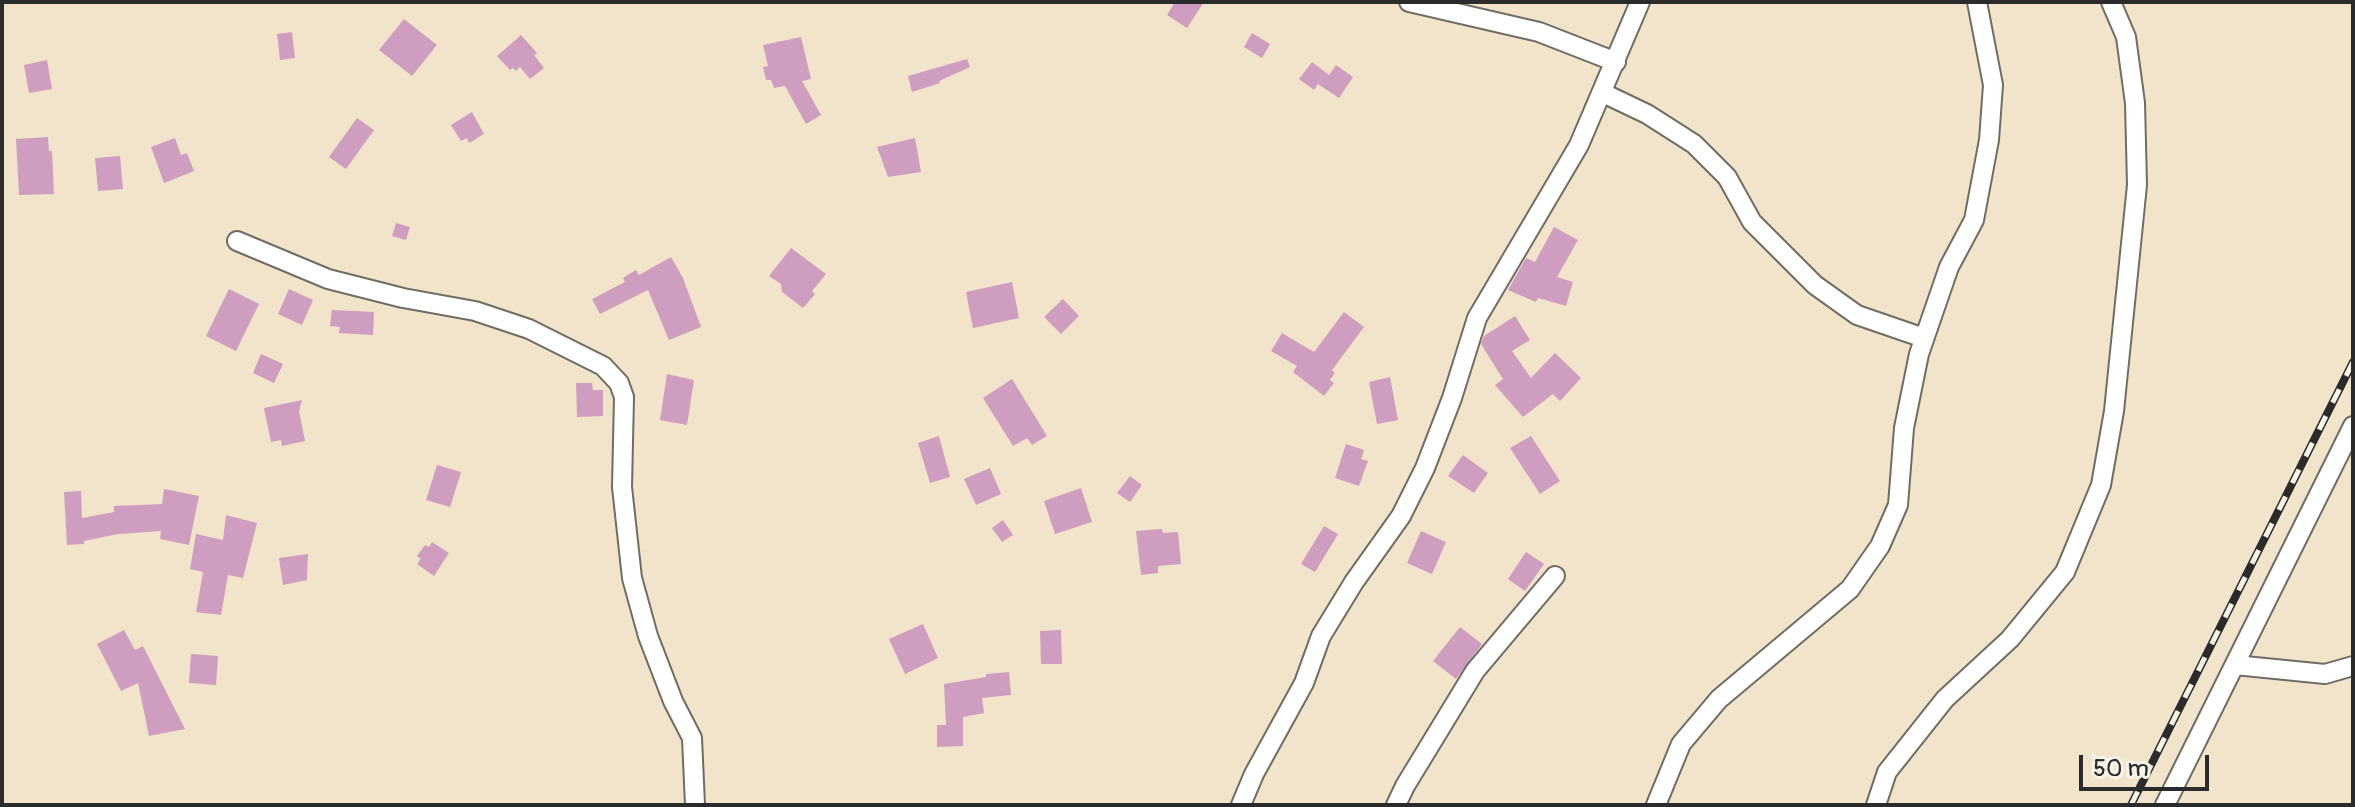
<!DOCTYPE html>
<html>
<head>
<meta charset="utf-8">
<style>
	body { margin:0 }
	#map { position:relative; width:2355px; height:807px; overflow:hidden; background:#f2e4ca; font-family:Pangolin,sans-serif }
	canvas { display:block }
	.frame { position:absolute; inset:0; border:4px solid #2b2b2b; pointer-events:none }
	.scale { position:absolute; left:2079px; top:755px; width:130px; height:36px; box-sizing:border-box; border:4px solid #2b2b2b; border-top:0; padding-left:10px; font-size:24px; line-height:28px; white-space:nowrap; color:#2b2b2b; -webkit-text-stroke:6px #f7f3e8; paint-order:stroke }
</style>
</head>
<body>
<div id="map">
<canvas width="2355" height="807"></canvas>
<div class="frame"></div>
<div class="scale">50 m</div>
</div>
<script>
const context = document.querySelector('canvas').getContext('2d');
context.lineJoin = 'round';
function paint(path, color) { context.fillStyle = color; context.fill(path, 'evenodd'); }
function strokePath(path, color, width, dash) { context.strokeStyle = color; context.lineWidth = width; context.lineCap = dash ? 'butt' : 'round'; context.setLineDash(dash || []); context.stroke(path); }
paint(new Path2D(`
	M1175 2H1204L1187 28 1167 15Z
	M404 19 437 45 412 76 379 50Z
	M292 32 295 58 280 60 277 34Z
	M1252 33 1270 44 1262 58 1244 47Z
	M521 35 537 53 534 55 544 68 530 79 520 67 516 71 513 68 510 70 497 56Z
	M801 37 811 79 802 81 821 115 806 124 785 86 774 88 771 80H766L763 67 768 66 763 45Z
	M967 59 970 67 939 81 940 83 912 92 908 76Z
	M47 60 52 89 29 93 24 65Z
	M1312 62 1329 75 1336 65 1353 77 1339 98 1318 84 1314 90 1299 79Z
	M472 112 484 134 469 143 467 138 461 141 451 125Z
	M357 118 374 130 346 169 329 157Z
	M48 137 49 151H52L54 194 19 195 16 139Z
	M175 138 181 155 187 153 194 171 164 183 151 147Z
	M915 138 921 172 888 177 877 147Z
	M120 156 123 189 98 191 95 158Z
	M396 223 410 227 406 240 392 236Z
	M1554 227 1578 240 1557 277 1573 282 1566 306 1538 298 1536 302 1508 290 1526 258 1535 262Z
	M791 248 826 274 812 291 815 294 803 308 782 292 781 284 769 276Z
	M671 257 683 278 701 327 669 340 648 290 600 314 592 299 625 282 623 278 636 270 639 275Z
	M1012 282 1019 318 973 328 966 292Z
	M229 289 259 304 236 351 206 336Z
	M289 289 313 300 302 325 278 314Z
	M1063 299 1079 316 1061 334 1044 317Z
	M332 310 374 312 373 335 339 333 340 327 330 326Z
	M1344 312 1364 327 1332 370 1335 373 1330 380 1334 383 1324 396 1293 372 1297 366 1271 351 1282 333 1314 352Z
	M1515 316 1530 340 1512 351 1531 378 1555 353 1581 378 1560 401 1553 394 1523 417 1495 385 1503 379 1481 344 1484 336Z
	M261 354 283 364 274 383 253 373Z
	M667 374 694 380 687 425 660 420Z
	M1390 377 1398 420 1377 424 1369 382Z
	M1012 379 1047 436 1032 445 1027 438 1013 446 983 398Z
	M576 383H592L593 390H603V416L577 417Z
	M302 400 299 411 305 441 282 446 281 440 271 442 264 408Z
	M939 436 950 477 930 483 918 443Z
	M1531 436 1560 481 1540 494 1510 448Z
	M1346 444 1364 450 1361 459 1368 461 1359 486 1335 478Z
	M1463 455 1488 473 1474 493 1448 476Z
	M437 465 461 472 450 507 426 500Z
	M990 468 1001 494 976 505 964 479Z
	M1130 476 1142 485 1130 502 1117 493Z
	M1081 488 1092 522 1055 534 1044 501Z
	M164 489 199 496 189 545 160 539 161 531 118 534 84 541V544L67 545 64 492 81 491 82 518 114 512V506L162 504Z
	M226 515 257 523 243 578 228 575 221 615 196 612 203 572 190 569 196 534 223 540Z
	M1003 520 1013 535 1002 542 992 528Z
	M1324 526 1338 534 1315 572 1301 564Z
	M1162 529 1163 533 1178 532 1181 564 1158 566V573L1141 575 1136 531Z
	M1421 531 1446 542 1432 574 1407 563Z
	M432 542 449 553 434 576 417 564 421 559 417 556 425 545 429 547Z
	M1526 552 1544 564 1525 591 1508 579Z
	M308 554 307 580 283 585 279 558Z
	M923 624 938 658 905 674 889 639Z
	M1460 627 1482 644 1456 679 1433 661Z
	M124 630 135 650 143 646 185 729 149 736 138 683 121 691 97 644Z
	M1061 630 1062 664H1041L1040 631Z
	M191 654 218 656 216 685 189 683Z
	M1009 672 1011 695 982 698 984 713 963 717V746L937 747V725H946L944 684 986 677V674Z`), '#ce9dbf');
const street = new Path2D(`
	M1409 2 1539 32 1616 62
	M1603 93 1647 114 1694 144 1727 177 1752 222 1815 285 1857 315 1924 338
	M237 241 328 279 403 298 475 311 529 329 603 366 619 383 624 397 622 487 632 578 648 636 673 701 692 738 695 805
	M2235 665 2325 674 2353 666
	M1241 805 1254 774 1304 683 1321 636 1354 582 1401 516 1425 468 1452 398 1477 318 1579 145 1640 2
	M1396 805 1405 786 1475 671 1555 576
	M1656 805 1681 744 1719 699 1850 589 1880 546 1898 505 1904 428 1919 354 1949 267 1974 220 1989 140 1993 85 1977 2
	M1876 805 1887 772 1945 699 2010 639 2065 572 2101 485 2114 411 2137 185 2135 103 2126 37 2111 2
	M2165 805 2353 426`);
strokePath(street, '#716c63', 22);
strokePath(street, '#fff', 18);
const rail = new Path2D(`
	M2131 805 2353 362`);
strokePath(rail, '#2b2b2b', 8);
strokePath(rail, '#f7f3e8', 5, [15]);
</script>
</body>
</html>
